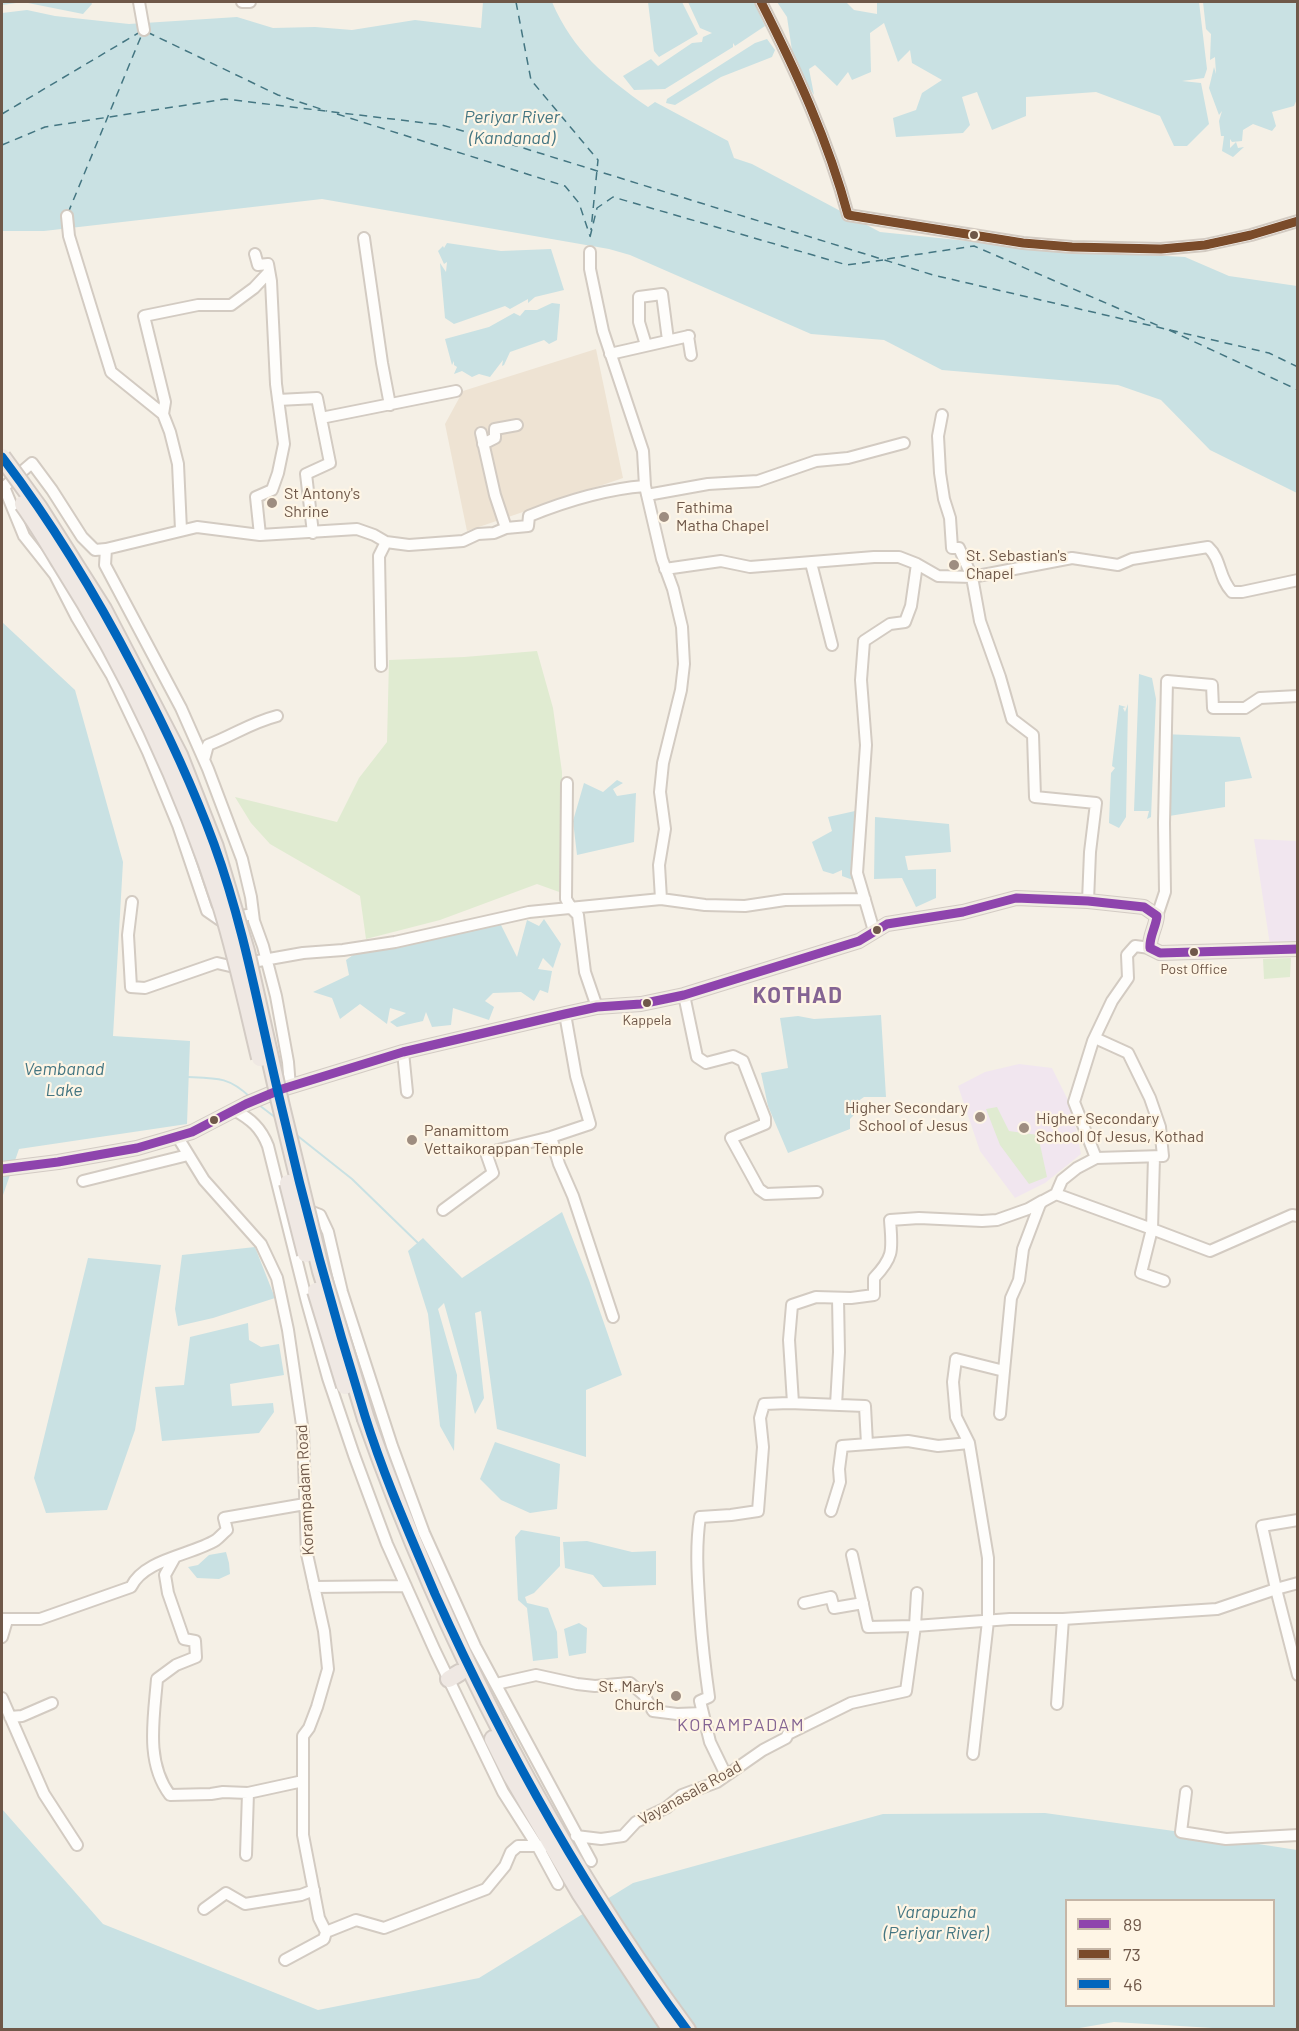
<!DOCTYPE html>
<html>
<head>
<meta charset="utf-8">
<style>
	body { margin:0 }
	#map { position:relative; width:1299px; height:2031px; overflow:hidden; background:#f5f0e6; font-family:Barlow,sans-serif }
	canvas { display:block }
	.frame { position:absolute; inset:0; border:3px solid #6f5849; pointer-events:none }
	.legend { position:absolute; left:1065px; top:1899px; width:210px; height:108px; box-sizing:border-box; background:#fef5e5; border:2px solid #c5b6a7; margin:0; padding:8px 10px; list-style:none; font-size:18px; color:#6f5849 }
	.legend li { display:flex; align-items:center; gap:12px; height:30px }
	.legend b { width:30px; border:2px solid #c5b6a7 }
</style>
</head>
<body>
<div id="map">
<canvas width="1299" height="2031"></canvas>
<div class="frame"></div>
<ul class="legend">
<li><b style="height:8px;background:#8e44ad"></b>89</li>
<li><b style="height:8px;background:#7a4b2a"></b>73</li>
<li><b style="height:8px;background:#0065bd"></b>46</li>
</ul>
</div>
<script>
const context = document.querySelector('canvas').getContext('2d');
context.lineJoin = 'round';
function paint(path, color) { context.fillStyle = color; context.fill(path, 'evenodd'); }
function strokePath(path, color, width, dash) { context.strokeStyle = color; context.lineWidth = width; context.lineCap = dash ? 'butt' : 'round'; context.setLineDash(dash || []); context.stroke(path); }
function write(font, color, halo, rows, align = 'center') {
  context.font = font + ' Barlow,sans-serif'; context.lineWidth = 4.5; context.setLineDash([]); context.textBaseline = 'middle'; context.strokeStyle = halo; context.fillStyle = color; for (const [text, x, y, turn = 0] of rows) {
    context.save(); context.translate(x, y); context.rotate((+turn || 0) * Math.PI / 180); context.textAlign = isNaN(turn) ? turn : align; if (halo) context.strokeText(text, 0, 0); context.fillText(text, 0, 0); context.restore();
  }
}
paint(new Path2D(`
	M596 349 623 478 467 531 445 424 463 391Z`), '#eee3d3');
paint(new Path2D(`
	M1254 839 1297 841V942L1270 945Z
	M1019 1064 1052 1068 1071 1106 1081 1154 1045 1183 1015 1198 980 1151 958 1086 985 1072Z`), '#f1e6ef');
paint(new Path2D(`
	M537 651 553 708 562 772V893L537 884 440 920 366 939 360 896 270 844 251 823 235 797 337 822 359 778 387 742 389 660 464 657Z
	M1291 958 1290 977 1264 979 1263 959Z
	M997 1107 1009 1131 1038 1135 1047 1177 1029 1184 1000 1145 986 1109Z`), '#e0ebd1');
paint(new Path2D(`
	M2 2H91L92 4 83 14 23 2 2 5Z
	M483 2H552C573 51 605 77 648 107L655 102 728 141 734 158 752 164 880 232 1056 250 1185 257 1229 276 1297 286V493L1210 450 1161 400 1118 385 942 370 884 340 811 334 630 255 609 249 322 199 44 231H2V13L27 10 55 16 129 24 237 17 273 28 315 27 352 30 415 20 481 28Z
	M648 2H682L698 34 659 57 654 51Z
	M688 2H754L765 26 735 46 733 43V47L665 89 634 90 623 76 651 59 658 66 692 43 702 42 703 37 712 33 700 28Z
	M777 2H846L854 10 877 14V2H1199L1207 69 1204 78 1182 81 1201 83 1209 124 1187 146H1174L1160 116 1096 92 1026 97V116L992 130 977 92 962 97 970 125 963 133 896 137 893 118 916 110 922 93 942 80 912 63 910 50 898 62 884 23 870 33 871 72 852 80 848 72 837 86 815 65 809 69 814 95 794 64 787 17Z
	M1203 2H1297V99L1294 106 1272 112 1276 126 1272 131 1253 124 1243 130 1242 141 1232 142 1230 139V148L1236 142 1238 148 1244 147 1233 157 1222 151 1224 136H1221L1219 121 1222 111 1219 115 1209 88 1214 67 1216 74 1215 57 1210 60 1211 34 1206 29Z
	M767 39 775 50 772 57 721 77 675 105 666 103 667 99 755 43Z
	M447 243 501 251 551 249 564 290 535 297 528 303V299L510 309 505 306 454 324 445 318 440 263 446 272 447 262 444 264 438 251 443 246 444 248Z
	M552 303 560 304 557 340 549 344 544 340 510 352 504 365 502 366 503 360 490 377 479 374 472 377 462 371 454 374 457 367 454 365V361L452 365 445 339 489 327 514 313 520 316 525 310H537Z
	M2 622 75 690 123 862 113 1036 190 1041 187 1124 19 1149 2 1198Z
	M1139 674 1152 678 1156 699 1151 817 1147 819 1149 811H1134Z
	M1128 704 1126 817 1119 828 1109 823 1111 773 1115 768 1112 766 1119 705 1126 707 1123 708 1125 712Z
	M1162 734 1240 737 1252 778 1225 782V807L1163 817Z
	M617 780 623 783 613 789 617 796 636 793 634 842 577 855 573 821 584 783 603 792Z
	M855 811 853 880 842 876V870L833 874 823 871 812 842 832 831 828 817Z
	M875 817 949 824 951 852 905 856 908 870 936 869V898L916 907 902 878 874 879Z
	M544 919 561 944 553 968 543 958 538 969 552 971 548 993 540 990 534 1001 521 992 493 993 485 1001 494 1007 489 1020 453 1008 451 1025 432 1027 426 1012 423 1021 397 1027 390 1022 406 1013 390 1008 387 1024 360 1004 340 1019 332 998 313 992 349 975 346 960 360 950 500 923 517 957 527 920 539 926Z
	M881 1015 886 1097H864L854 1104 858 1111 850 1119V1129L788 1153 768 1106 761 1073 788 1068 780 1018 798 1016 814 1019Z
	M562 1212 589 1280 622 1375 586 1390V1457L497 1429 481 1311 475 1313 484 1398 475 1414 444 1303 438 1309 457 1375 454 1451 440 1426 428 1314 408 1251 423 1238 462 1278Z
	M255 1247 275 1298 213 1318 178 1326 175 1309 182 1255Z
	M88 1258 161 1265 135 1430 107 1510 46 1513 34 1478Z
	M248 1323 249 1340 261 1347 279 1344 284 1375 230 1384 232 1406 273 1403 274 1412 259 1433 162 1441 155 1387 184 1385 190 1337Z
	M495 1442 560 1464 557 1509 530 1513 501 1500 480 1479Z
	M521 1530 560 1537V1566L534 1593 525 1597 527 1603 548 1608 557 1632 558 1658 533 1661 527 1608 518 1600 515 1537Z
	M587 1541 632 1552 656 1551V1585L603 1587 593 1575 565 1568 563 1542Z
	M226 1552 229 1563 230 1574 219 1579 197 1578 188 1567 198 1565 209 1555Z
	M579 1623 587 1628 586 1653 569 1656 564 1629Z
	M2 1809 103 1924 318 2010 479 1978 633 1883 883 1814 1045 1813 1181 1832 1297 1850V2029H1229L1114 2022 1068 2030 2 2029ZM1066 1900H1274V2006H1066Z`), '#c9e1e3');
strokePath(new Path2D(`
	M188 1077C217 1078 229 1077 250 1097
	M259 1105 276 1118
	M294 1133 352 1179 420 1245`), '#c9e1e3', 2);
strokePath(new Path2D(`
	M516 2 531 80 598 160 591 230
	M147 32 278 95 327 111
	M2 114 140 32
	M337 114 565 186 579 203 590 236
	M2 145 45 127 225 99 442 125 520 147 933 275 1269 353 1298 367
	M68 213 142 34
	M590 237 597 208 613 197 847 265 883 260
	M887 259 974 246 1159 326
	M1169 330 1298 390`), '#447682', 1.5, [8, 6]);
const minor = new Path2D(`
	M139 2 144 30
	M242 2H250
	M761 2C796 71 828 140 848 215L1023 243 1072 247 1161 249 1205 245 1251 235 1298 221
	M67 216 69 236 111 372 163 414 170 432 178 464 181 530
	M364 238 382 363 390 405
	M590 252V269L603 331 643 451 645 486 662 559 673 589 682 627 684 664 681 690 663 763 660 792 665 829 659 865 661 899 705 905 745 906 785 900 865 899
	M255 254 258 265 268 264 271 281 276 384 284 444 278 473 272 490 256 497 260 535
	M688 336 691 355
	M646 345 639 322V297L662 294 668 340
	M610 354 689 336
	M278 400 317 398 330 463 306 474 313 533
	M163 414 165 402 144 316 198 305H231L254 288 269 272
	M942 415 938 436 940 473 944 499 950 518 952 548H959L972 577 980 621 1000 677 1012 719 1033 735 1035 797 1096 803 1090 852 1088 901
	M321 418 456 391
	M481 433 495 495 506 528
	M483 444 495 438V429L517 425
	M647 495 708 484 758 481 816 461 848 458 904 443
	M106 549 95 550 82 537 52 490 32 463 4 487 24 536 55 575 77 618 112 676 148 752 178 825 207 911 220 920 253 914
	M811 563 832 645
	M665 569 721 561 750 567 874 557H899L917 564 938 576 972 577 1072 558 1118 565 1132 559 1208 547C1222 560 1218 577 1232 592H1242L1298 580
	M381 666 379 556 386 542
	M204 760 208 745C234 735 250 723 277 716
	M567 783 566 899 572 909 578 915 585 972 597 1007
	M132 902 128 935 131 987 145 988 217 963 230 966 303 953 343 950 395 942 529 912 661 899
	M1157 916 1165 892 1164 823 1167 681 1212 685 1213 708H1245L1260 698 1298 696
	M874 931 857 873 866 745 861 680 864 641 890 624 905 622 911 606 917 564
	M684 995 697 1057 706 1063 733 1056 743 1061 765 1118V1124L731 1138 759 1189 766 1194 817 1192
	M1095 1038 1128 1053 1150 1098 1160 1127 1163 1156 1096 1158
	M403 1052 407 1092
	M290 1087 288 1062 276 996 263 946 254 921 251 897 242 859 208 769 181 708 105 565 106 549 197 527 260 535 357 529 374 535 386 542 409 545 463 541 478 534 494 533 506 528 528 526 529 516C566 501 606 489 645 486
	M234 1110C251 1119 261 1128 268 1146L307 1302 328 1378 354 1455 387 1544 435 1651 503 1792 538 1847 558 1884
	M177 1136 204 1180 261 1244 277 1278 288 1330 303 1432 307 1554 324 1631 328 1669 317 1707 309 1728 303 1736V1835L319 1918 326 1932 356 1920 384 1928 486 1889 505 1866 511 1852 518 1846H548
	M551 1137 559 1164 573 1196 613 1317
	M1154 1157 1152 1229 1210 1251 1292 1215 1298 1216
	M83 1181 188 1155
	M1056 1194 1152 1229 1141 1273 1164 1281
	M304 1209 320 1215 328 1232 342 1292 392 1446 424 1533 475 1646 591 1861
	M443 1210 493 1173 486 1153 551 1137 590 1124 576 1076 565 1014
	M793 1403 789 1340 792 1305 816 1297 851 1298 874 1295V1278C895 1256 892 1249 890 1220L919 1218 982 1221 997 1220 1028 1209 1042 1201
	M836 1405 839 1352 838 1298
	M1000 1414 1004 1371
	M831 1511 840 1482 839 1469 842 1446 908 1441 938 1446 969 1443
	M852 1555 868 1627 915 1626 917 1593
	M175 1557 165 1575 168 1593 184 1639 195 1641 196 1657 176 1665 157 1679C154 1718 145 1762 170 1795L211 1794 223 1792 248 1793 303 1781
	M1298 1583 1276 1589 1298 1675
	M314 1587 406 1586
	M804 1603 831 1597 834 1608 863 1603
	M2 1619H40L131 1587C144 1559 192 1555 216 1540 220 1537 223 1533 227 1530L224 1518 305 1504
	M2 1637 7 1620
	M496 1684 536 1675 577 1684 595 1686 630 1683 644 1695 653 1711 677 1714 703 1713
	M2 1698 44 1794 77 1845
	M1057 1704 1063 1619
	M10 1717 22 1716 52 1703
	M973 1754 988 1621V1558L969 1443 956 1417 953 1382 956 1359 1004 1371 1011 1298 1019 1280 1023 1249 1040 1204 1043 1201 1056 1194 1062 1180 1077 1168 1096 1158 1074 1102 1093 1041 1112 1001 1128 978 1127 955 1135 946 1150 948
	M726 1775 710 1742 700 1701 709 1697C705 1669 702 1642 700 1614 698 1581 695 1550 700 1517L731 1515 758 1511 763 1447 760 1418 764 1404 789 1403 865 1406 867 1444
	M1186 1792 1181 1832 1226 1839 1298 1835
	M576 1836 601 1839 623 1836 636 1822 666 1808 682 1795 717 1782 763 1750 786 1738 788 1734 851 1703 906 1691 915 1626 1010 1619H1063L1217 1609 1276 1589 1262 1526 1298 1520
	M246 1855 248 1793
	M204 1909 226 1893 245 1904 301 1895 314 1890
	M285 1960 324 1939 326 1932`);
const major = new Path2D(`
	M2 1169 58 1162 137 1148 192 1132 246 1104 282 1089 403 1052 565 1014 597 1007 641 1004 684 995 859 941 887 924 963 912 1016 898 1088 901 1144 907 1157 916C1156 927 1149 937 1150 948L1160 953 1298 949`);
const highway = new Path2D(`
	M366 1419C443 1636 550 1844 687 2030
	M449 1679 459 1673
	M493 1739 511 1775 580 1893 671 2030`);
strokePath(minor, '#d3cbc2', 14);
strokePath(major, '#d3cbc4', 16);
strokePath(highway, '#d3cbc4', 20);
strokePath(minor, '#fefdfb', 10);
strokePath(major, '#f1ece3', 14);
strokePath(highway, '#efe8e3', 16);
const highwayBridge = new Path2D(`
	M2 457 39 508 103 609 179 755 215 847 246 951 280 1102 321 1271 366 1419
	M23 504C36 522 48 542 60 562 128 669 183 787 222 908 237 957 248 1008 260 1058
	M288 1183 306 1254
	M316 1291 345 1386`);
strokePath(highwayBridge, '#d3cbc4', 20, []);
strokePath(highwayBridge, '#efe8e3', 16);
strokePath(new Path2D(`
	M2 1169 58 1162 137 1148 192 1132 246 1104 282 1089 403 1052 565 1014 597 1007 641 1004 684 995 859 941 887 924 963 912 1016 898 1088 901 1144 907 1157 916C1156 927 1149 937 1150 948L1160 953 1298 949`), '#8e44ad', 9);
strokePath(new Path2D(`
	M761 2C796 71 828 140 848 215L1023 243 1072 247 1161 249 1205 245 1251 235 1298 221`), '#7a4b2a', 9);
strokePath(new Path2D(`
	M2 457C53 524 96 595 135 670 165 727 192 784 214 844 245 929 260 1018 281 1105 305 1210 333 1313 365 1416 384 1477 410 1535 435 1594 504 1747 587 1895 687 2030`), '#0065bd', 9);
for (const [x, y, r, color] of [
	[974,235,5,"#6f5849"],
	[272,503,6,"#9e8d80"],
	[664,517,6,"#9e8d80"],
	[954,565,6,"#9e8d80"],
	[877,930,5,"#6f5849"],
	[1194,952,5,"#6f5849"],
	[647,1003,5,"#6f5849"],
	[980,1117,6,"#9e8d80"],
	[214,1120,5,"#6f5849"],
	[1024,1128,6,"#9e8d80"],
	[412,1140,6,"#9e8d80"],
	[676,1696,6,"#9e8d80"]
]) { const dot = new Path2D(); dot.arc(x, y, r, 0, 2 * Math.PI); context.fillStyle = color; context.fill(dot); strokePath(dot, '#fef5e5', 2); }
write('14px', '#6f5849', '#fef5e5', [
	["Post Office",1194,969],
	["Kappela",647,1020]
]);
write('16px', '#6f5849', '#fef5e5', [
	["St Antony's",284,494],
	["Shrine",284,512],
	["Fathima",676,508],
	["Matha Chapel",676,526],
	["St. Sebastian's",966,556],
	["Chapel",966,574],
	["Higher Secondary",968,1108,"right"],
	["School of Jesus",968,1126,"right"],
	["Higher Secondary",1036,1119],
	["School Of Jesus, Kothad",1036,1137],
	["Panamittom",424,1131],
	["Vettaikorappan Temple",424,1149],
	["St. Mary's",664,1687,"right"],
	["Church",664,1705,"right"]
], 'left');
write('16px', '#6f5849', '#fef5e5', [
	["Korampadam Road",305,1490,-93],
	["Vayanasala Road",690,1793,-29]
]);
write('italic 18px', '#447682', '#fef5e5', [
	["Periyar River",512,117],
	["(Kandanad)",512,138],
	["Vembanad",64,1069],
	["Lake",64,1090],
	["Varapuzha",936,1912],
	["(Periyar River)",936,1933]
]);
context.letterSpacing = '1.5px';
write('18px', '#846493', '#fef5e5', [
	["KORAMPADAM",741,1725]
]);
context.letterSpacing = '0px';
context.letterSpacing = '1.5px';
write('bold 22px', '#846493', '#fef5e5', [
	["KOTHAD",798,996]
]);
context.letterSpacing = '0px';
</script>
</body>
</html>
